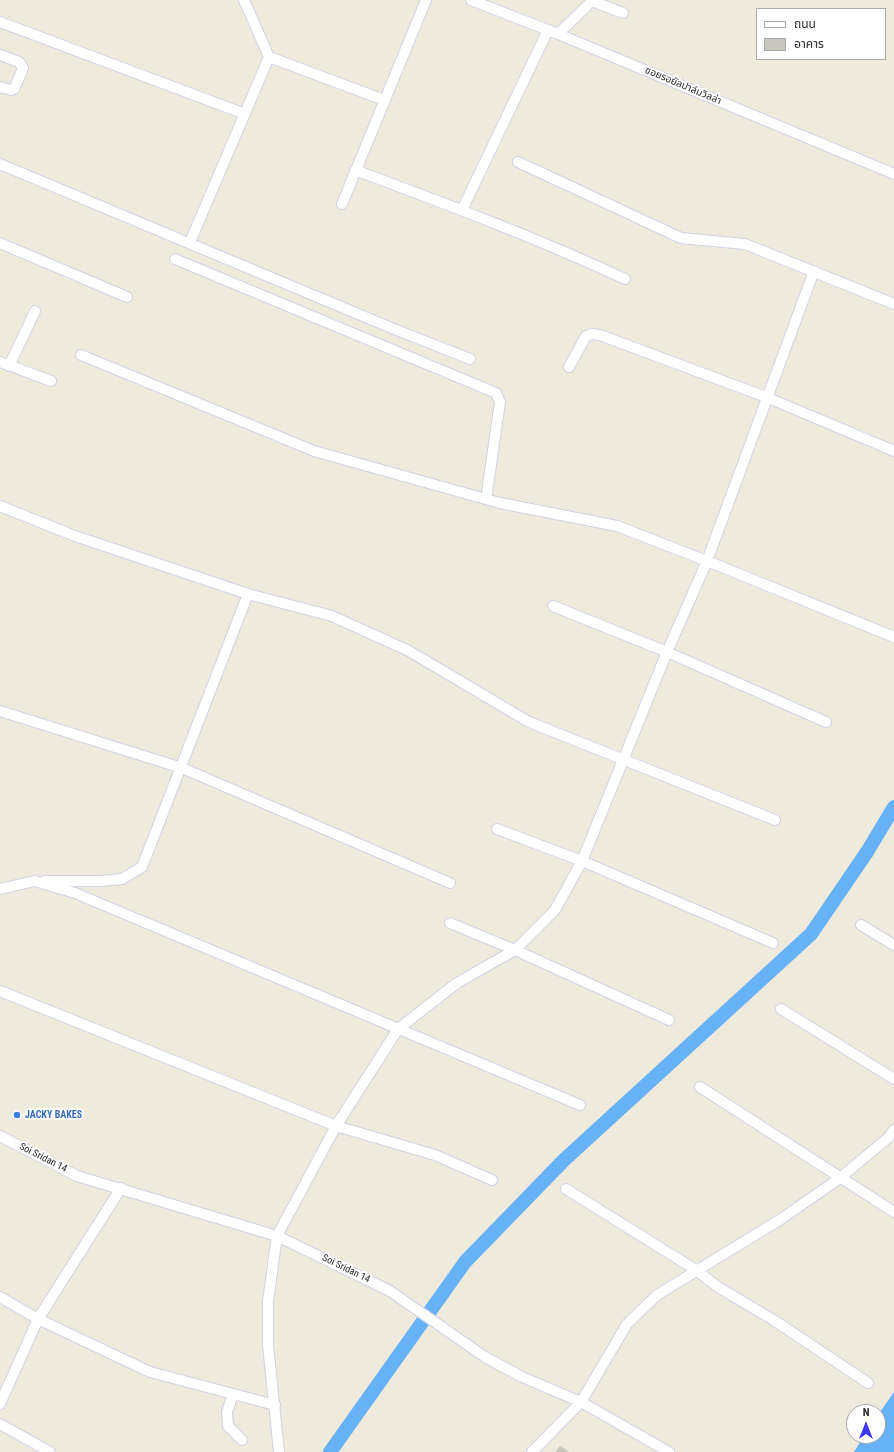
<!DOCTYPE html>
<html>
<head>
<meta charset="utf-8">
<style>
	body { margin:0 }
	#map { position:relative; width:894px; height:1452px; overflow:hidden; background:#eeeadc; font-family:"Roboto Condensed","Noto Sans Thai",sans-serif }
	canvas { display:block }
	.legend { position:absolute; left:756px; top:8px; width:130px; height:52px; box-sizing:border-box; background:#fff; border:1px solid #aaa; margin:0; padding:5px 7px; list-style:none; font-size:12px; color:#2b2b2b }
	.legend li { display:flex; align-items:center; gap:8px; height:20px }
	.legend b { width:20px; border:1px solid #aaa }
	.north { position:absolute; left:846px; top:1404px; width:40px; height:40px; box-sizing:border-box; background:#fff; border:1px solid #aaa; border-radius:50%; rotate:0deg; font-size:11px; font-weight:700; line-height:16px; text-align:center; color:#2b2b2b }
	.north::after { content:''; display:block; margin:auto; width:14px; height:18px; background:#3d37ff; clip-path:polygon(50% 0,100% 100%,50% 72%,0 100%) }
</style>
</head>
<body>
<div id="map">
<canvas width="894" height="1452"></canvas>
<ul class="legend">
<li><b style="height:5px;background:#fff"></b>ถนน</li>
<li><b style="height:11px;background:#c9c6bb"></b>อาคาร</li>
</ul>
<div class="north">N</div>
</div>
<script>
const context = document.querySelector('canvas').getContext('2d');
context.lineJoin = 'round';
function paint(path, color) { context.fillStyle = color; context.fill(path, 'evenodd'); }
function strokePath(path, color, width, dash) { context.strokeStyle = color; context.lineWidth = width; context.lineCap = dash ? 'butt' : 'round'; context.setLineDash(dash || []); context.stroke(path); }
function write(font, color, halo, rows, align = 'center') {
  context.font = font + ' "Roboto Condensed","Noto Sans Thai",sans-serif'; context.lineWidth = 4; context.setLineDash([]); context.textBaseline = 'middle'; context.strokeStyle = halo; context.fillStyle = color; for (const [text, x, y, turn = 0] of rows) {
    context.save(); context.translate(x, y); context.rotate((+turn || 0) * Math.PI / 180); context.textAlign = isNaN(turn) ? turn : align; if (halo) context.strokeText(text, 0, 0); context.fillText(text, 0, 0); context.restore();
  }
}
paint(new Path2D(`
	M894 1392V1452H854L864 1436H878V1415Z`), '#67b2f7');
strokePath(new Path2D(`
	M330 1452 465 1262 564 1160 811 934 867 852 894 807`), '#67b2f7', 14);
paint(new Path2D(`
	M560 1446 569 1452H555Z`), '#c9c6bb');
const street = new Path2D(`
	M471 0 558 34 894 174
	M0 22 245 114
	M558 34 592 1 623 13
	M0 55 19 62 23 68 14 89 11 90 0 87
	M269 57 384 100
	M518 162 681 238 745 244 894 304
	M0 164 394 329 470 359
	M355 170C446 204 537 238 625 279
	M342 204 426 0
	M462 210 548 30
	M190 242 269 57 244 0
	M0 243 127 297
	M175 259 496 393 500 402 486 499
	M81 355 314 451 500 503 617 526 707 561 894 637
	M0 362 51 381
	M9 366 35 311
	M569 367 586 336 592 334 600 335 766 397 894 451
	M0 506 75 536 248 594 332 616 409 651 529 722 775 820
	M553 606 667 652 826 722
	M0 711 182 768 450 883
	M497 829 582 861 773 943
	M45 881H101L122 879 142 867 248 594
	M0 889 35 881 75 893 580 1105
	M450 923 515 950 669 1020
	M861 925 894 945
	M0 991 336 1126 435 1155 492 1180
	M781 1009 894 1079
	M700 1087 894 1212
	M0 1136 77 1176 277 1236 390 1291 485 1357 522 1377 581 1402 669 1452
	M566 1189 696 1270 718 1287 775 1321 868 1383
	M0 1297 38 1319 150 1372 275 1405
	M233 1394 227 1412 228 1426 242 1440
	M0 1404 38 1319 121 1188
	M0 1424 50 1452
	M279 1452 268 1345V1301L277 1236 336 1126 398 1029 457 983 515 950 555 910 582 861 667 652 707 561 814 271
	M532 1452 581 1402 627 1324 657 1295 781 1219 840 1178 889 1137 894 1130`);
strokePath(street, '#d1d1e5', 12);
strokePath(street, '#fff', 10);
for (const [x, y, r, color] of [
	[17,1115,4,"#3f7fe0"]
]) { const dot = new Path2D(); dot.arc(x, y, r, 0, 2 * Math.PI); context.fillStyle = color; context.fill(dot); strokePath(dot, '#fff', 1.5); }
write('10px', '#2b2b2b', '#fff', [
	["ซอยรอยัลปาล์มวิลล่า",683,86,23],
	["Soi Sridan 14",43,1158,27],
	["Soi Sridan 14",346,1269,26]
]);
write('bold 10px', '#366cbe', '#fff', [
	["JACKY BAKES",25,1115]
], 'left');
</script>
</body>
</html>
